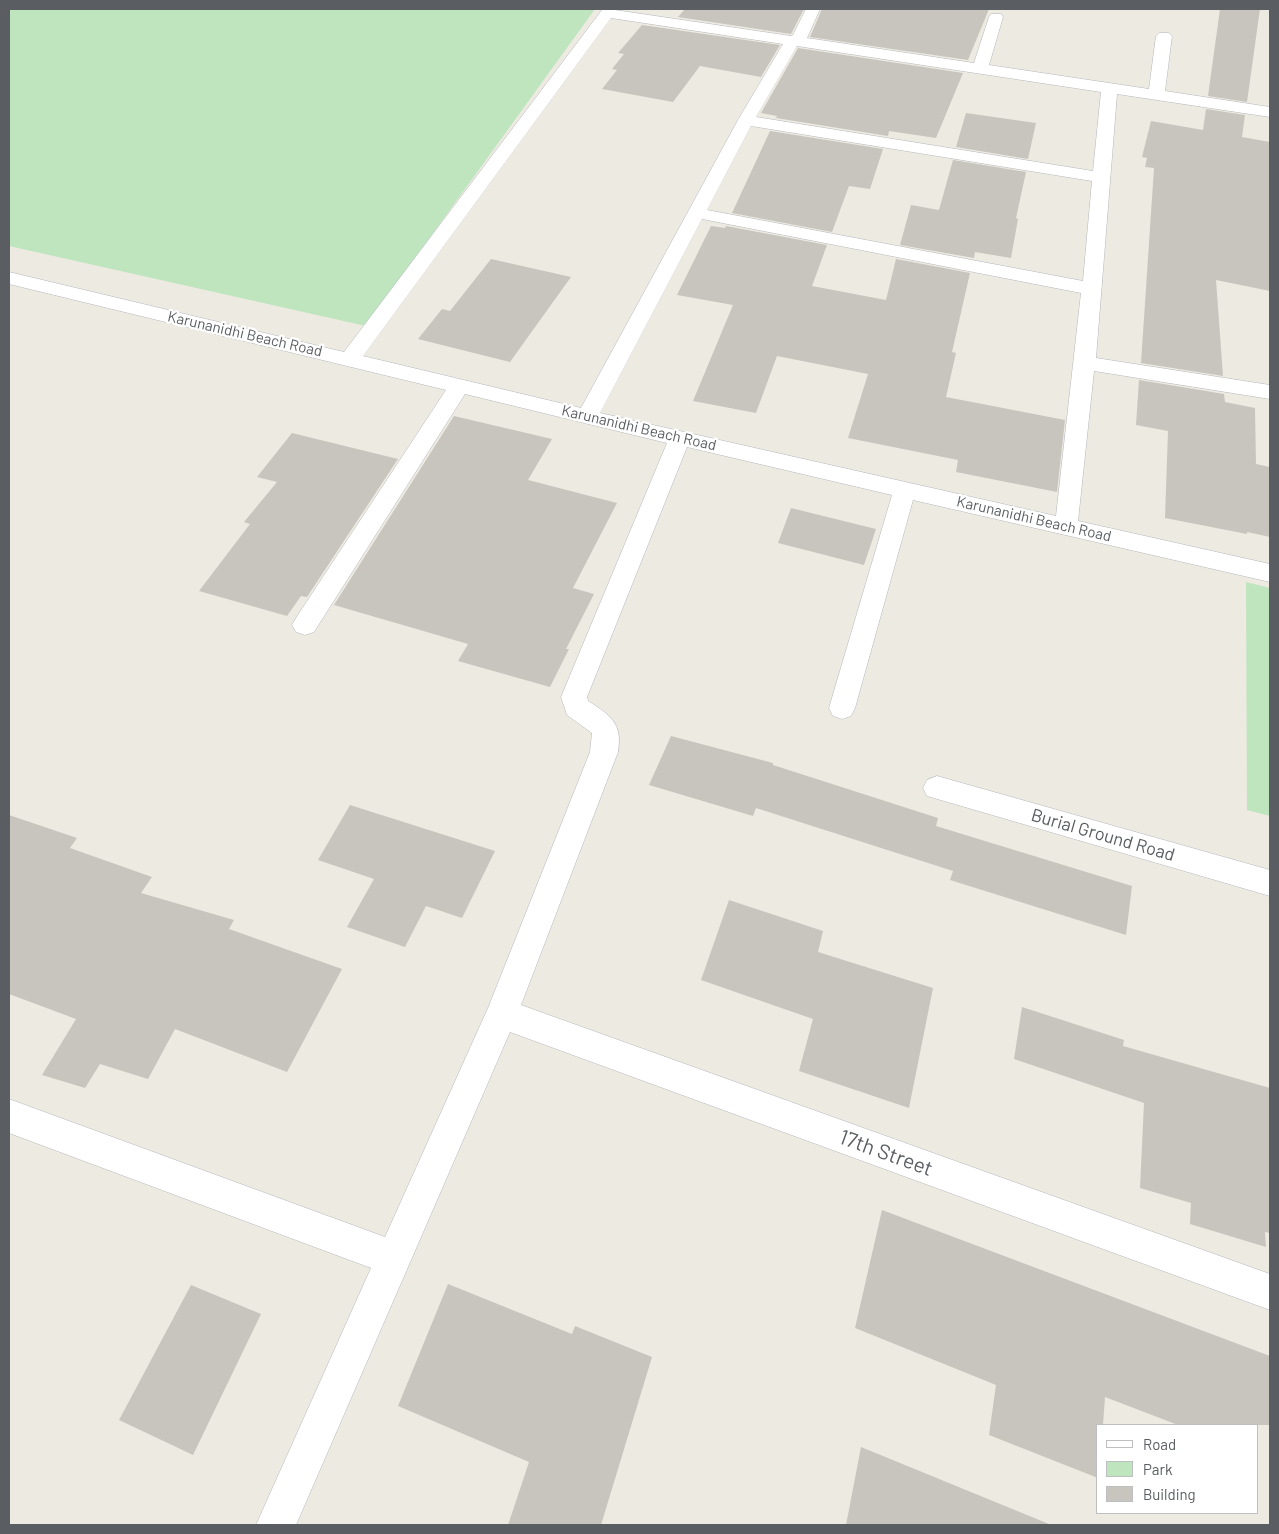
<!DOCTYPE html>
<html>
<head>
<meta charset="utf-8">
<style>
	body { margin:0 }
	#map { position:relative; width:1279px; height:1534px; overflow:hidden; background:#edeae1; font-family:Barlow,sans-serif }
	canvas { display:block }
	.frame { position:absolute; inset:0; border:10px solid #5a5e62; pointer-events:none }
	.legend { position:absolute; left:1096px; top:1424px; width:162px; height:90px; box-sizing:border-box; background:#fff; border:1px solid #bdbfc0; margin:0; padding:6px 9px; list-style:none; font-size:15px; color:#5a5e62 }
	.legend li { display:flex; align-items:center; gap:10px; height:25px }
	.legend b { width:25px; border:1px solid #bdbfc0 }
</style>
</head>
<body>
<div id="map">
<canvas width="1279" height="1534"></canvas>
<div class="frame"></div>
<ul class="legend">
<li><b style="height:6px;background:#fff"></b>Road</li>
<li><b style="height:14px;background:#bee5be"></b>Park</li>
<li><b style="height:14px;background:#c8c5bf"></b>Building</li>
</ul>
</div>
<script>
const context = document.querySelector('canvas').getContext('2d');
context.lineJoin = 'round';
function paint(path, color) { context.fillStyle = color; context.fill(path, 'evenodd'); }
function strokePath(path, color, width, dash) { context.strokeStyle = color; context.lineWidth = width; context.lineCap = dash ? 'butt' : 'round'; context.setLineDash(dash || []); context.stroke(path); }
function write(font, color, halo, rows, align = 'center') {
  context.font = font + ' Barlow,sans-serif'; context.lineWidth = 4.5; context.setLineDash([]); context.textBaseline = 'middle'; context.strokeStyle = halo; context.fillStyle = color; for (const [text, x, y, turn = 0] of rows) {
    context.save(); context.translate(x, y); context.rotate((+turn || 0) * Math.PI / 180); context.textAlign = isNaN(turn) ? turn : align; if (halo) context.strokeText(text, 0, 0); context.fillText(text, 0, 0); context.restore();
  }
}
paint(new Path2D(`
	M9 9H595L366 326 9 246Z
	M1246 582 1270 588V816L1247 810Z`), '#bee5be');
paint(new Path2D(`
	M685 9H804L791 34 678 17Z
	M822 9H989L968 60 810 37Z
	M1220 9H1260L1247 102 1208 96Z
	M642 25 780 45 761 77 700 66 673 102 602 89 617 70 612 69 624 54 618 53Z
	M798 48 963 73 936 138 889 131 888 136 776 118 777 116 761 113Z
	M1206 109 1245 115 1242 137 1270 142V291L1216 280 1223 376 1141 363 1154 168 1145 167 1147 158 1142 157 1151 121 1203 130Z
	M966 113 1036 123 1028 159 956 147Z
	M770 131 883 149 870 189 849 186 832 232 732 213Z
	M953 160 1026 172 1016 218 1018 219 1011 258 975 252 974 258 900 245 911 205 939 210Z
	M711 226 725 228 726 226 827 245 812 286 886 300 896 259 970 273 952 352 956 353 946 397 1065 420 1057 492 956 472 958 460 848 438 868 374 777 356 756 413 693 401 733 305 677 295Z
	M491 259 571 277 510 362 418 339 442 309 450 311Z
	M1139 380 1224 394 1225 402 1255 408 1256 464 1270 467V537L1247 532V534L1165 518 1168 431 1136 425Z
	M454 416 552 439 528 480 617 503 573 588 594 594 566 649H569L550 687 458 661 468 644 334 605Z
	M292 433 398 459 307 597 301 596 287 616 199 591 250 524 244 522 277 482 257 477Z
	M791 508 876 529 864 565 778 543Z
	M671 736 773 763V765L938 818 936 826 1132 886 1126 935 950 880 953 871 756 808 753 816 649 785Z
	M350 805 495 851 462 918 426 906 405 947 347 927 374 879 318 860Z
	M9 815 77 838 70 848 152 877 141 893 234 920 229 929 342 969 287 1072 175 1029 148 1079 100 1064 85 1088 42 1075 76 1019 9 994Z
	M729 900 823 931 818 952 933 988 909 1108 799 1071 813 1019 701 980Z
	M1022 1007 1124 1040 1123 1046 1270 1088V1233L1265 1232 1266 1247 1190 1224 1191 1203 1140 1188 1144 1103 1014 1059Z
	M882 1210 1270 1356V1425H1178L1105 1397 1103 1425H1098V1478L989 1435 996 1385 855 1328Z
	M448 1284 572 1334 575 1326 652 1357 601 1525H508L529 1462 398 1406Z
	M191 1285 261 1314 193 1455 119 1420Z
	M861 1447 1049 1524V1525H846Z`), '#c8c5bf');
const minor = new Path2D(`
	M608 9 791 36 793 35 806 9H820L807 38 974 63 989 17 991 14H1001L1003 17 989 65 1149 89 1156 36 1159 33H1169L1172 36 1165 91 1270 107V117L1117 94 1096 358 1270 385V399L1094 371 1078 521 1270 564V582L913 500 855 708 851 716 842 719 833 716 829 708 892 495 687 447 587 697 588 701C610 715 623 723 618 752L521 1005 1270 1274V1310L510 1032 296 1525H256L371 1268 9 1133V1099L385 1237 488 1008 590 752 592 733 567 715 561 697 667 443 465 394 314 632 305 635 296 632 292 625 296 618 446 390 9 284V272L344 352 602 10ZM611 18 783 44 738 120 581 408 363 356ZM797 46 1101 92 1093 171 756 117ZM751 126 1092 181 1083 281 707 210ZM702 219 1081 293 1056 516 600 413Z
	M937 776 1270 870V896L927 796 923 788 927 780Z`);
strokePath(minor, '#b4b7bc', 1);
paint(minor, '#fff');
write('15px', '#5a5e62', '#fff', [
	["Karunanidhi Beach Road",245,334,13],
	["Karunanidhi Beach Road",639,428,13],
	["Karunanidhi Beach Road",1034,519,13]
]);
write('18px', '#5a5e62', '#fff', [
	["Burial Ground Road",1103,835,16]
]);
write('21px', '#5a5e62', '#fff', [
	["17th Street",886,1153,20]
]);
</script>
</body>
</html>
